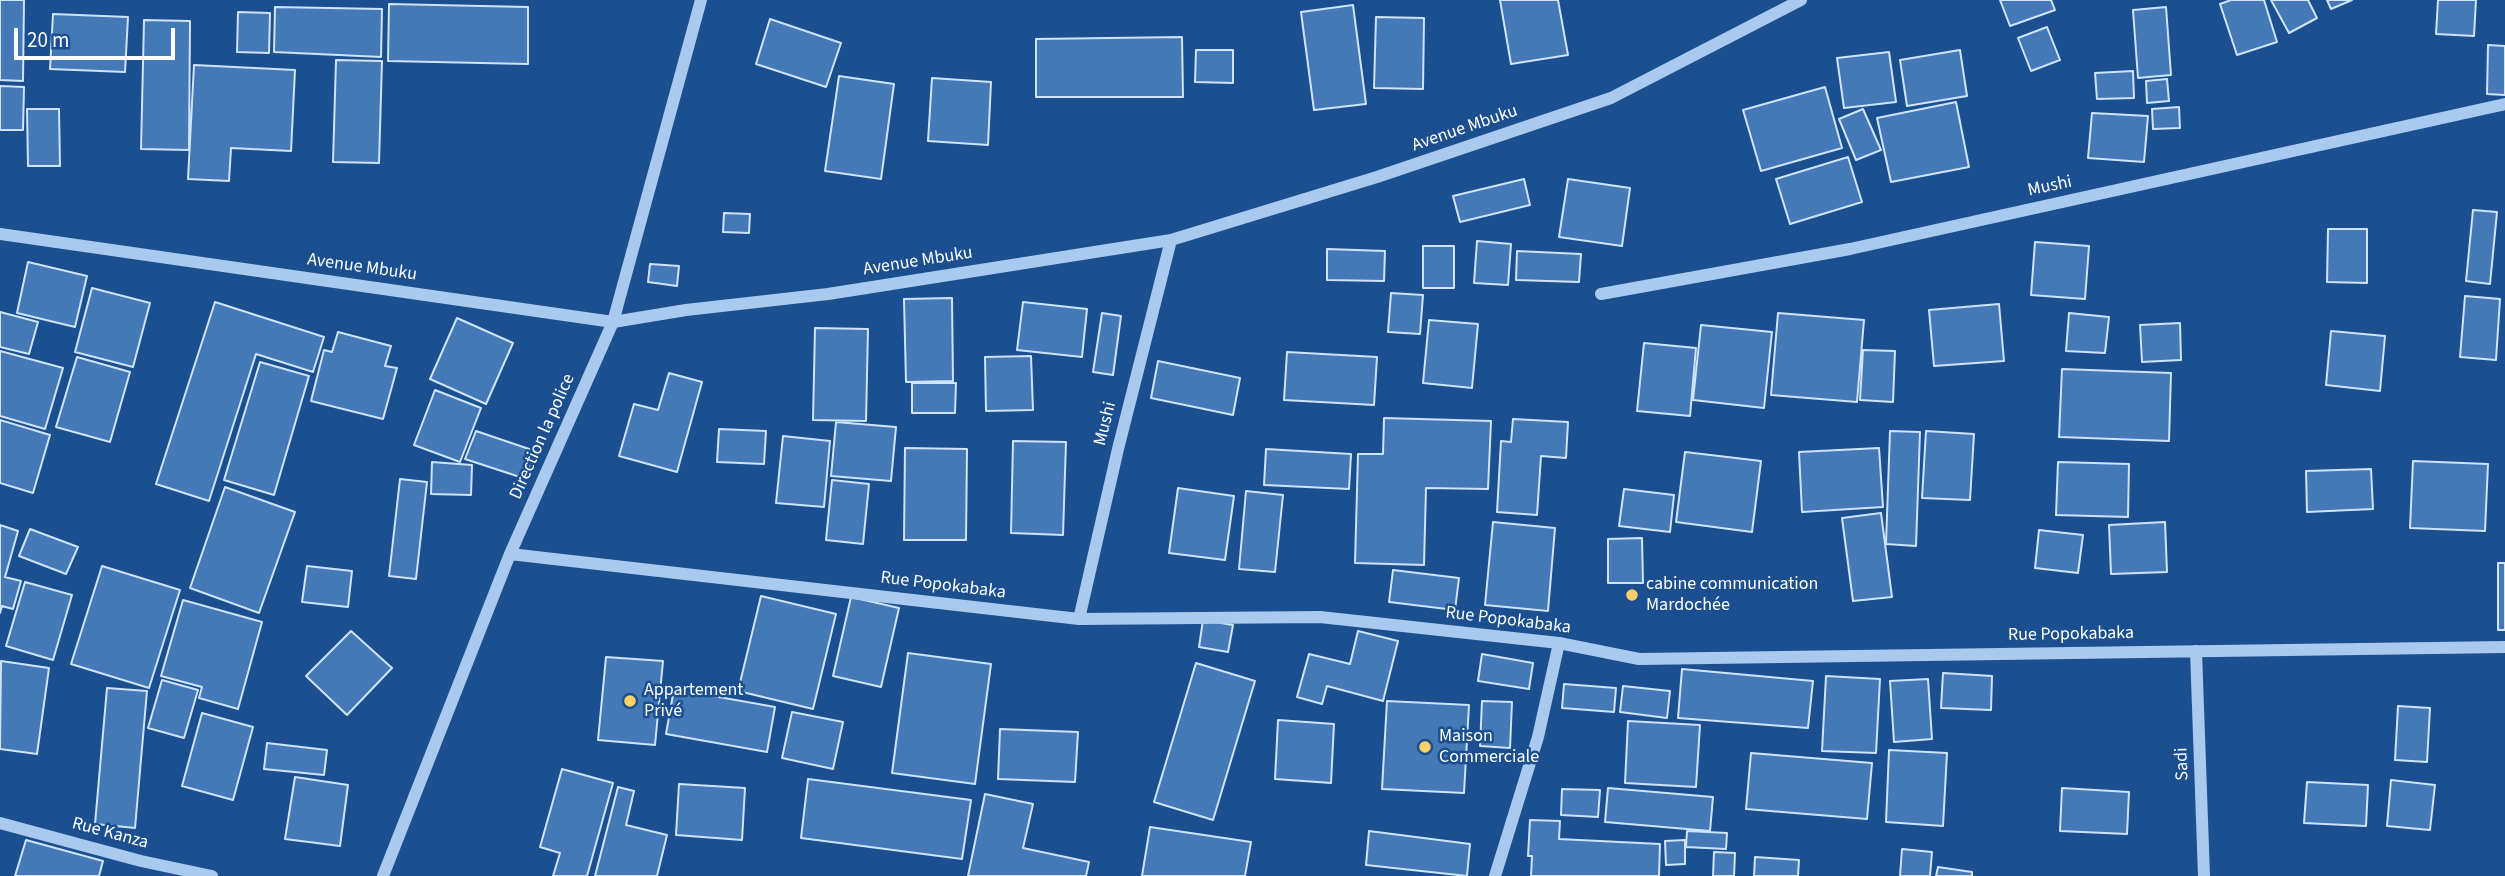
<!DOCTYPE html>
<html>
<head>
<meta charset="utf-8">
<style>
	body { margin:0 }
	#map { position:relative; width:2505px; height:876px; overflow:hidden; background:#1b4f8f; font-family:"Source Sans 3",sans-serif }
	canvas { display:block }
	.scale { position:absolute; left:14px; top:28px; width:161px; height:32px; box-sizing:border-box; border:4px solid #fff; border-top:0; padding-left:9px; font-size:21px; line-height:24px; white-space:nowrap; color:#fff; -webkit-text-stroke:5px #1b4f8f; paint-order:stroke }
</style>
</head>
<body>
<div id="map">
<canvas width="2505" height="876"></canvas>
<div class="scale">20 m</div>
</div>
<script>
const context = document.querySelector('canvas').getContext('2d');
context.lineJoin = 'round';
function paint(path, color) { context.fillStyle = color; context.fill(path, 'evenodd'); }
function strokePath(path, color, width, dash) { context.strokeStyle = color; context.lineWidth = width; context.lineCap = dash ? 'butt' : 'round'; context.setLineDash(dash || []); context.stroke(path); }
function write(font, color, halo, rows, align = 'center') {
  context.font = font + ' "Source Sans 3",sans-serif'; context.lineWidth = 5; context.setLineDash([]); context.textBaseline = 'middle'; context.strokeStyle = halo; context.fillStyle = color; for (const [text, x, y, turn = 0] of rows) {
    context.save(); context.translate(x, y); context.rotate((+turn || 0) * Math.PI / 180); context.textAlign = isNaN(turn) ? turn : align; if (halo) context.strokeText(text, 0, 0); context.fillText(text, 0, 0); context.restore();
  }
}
const building = new Path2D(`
	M0 0H24L23 81 0 80Z
	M1500 0H1558L1568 55 1511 64Z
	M2000 0H2051L2055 10 2010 26Z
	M2231 0H2264L2277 42 2237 55 2220 4Z
	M2271 0H2308L2317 18 2289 33Z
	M2327 0H2352L2331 9Z
	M2438 0H2476L2474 36 2436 34Z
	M389 4 528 7V64L388 61Z
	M1353 5 1366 104 1314 110 1301 12Z
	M275 7 382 9 381 57 274 52Z
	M2166 7 2171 75 2138 78 2133 10Z
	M238 12 270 13 269 53 237 52Z
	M53 14 128 17 125 72 50 69Z
	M1376 17 1424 18 1423 89 1374 88Z
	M770 19 841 43 826 87 756 64Z
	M144 20 190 21 189 150 141 149Z
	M2047 27 2060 60 2031 71 2018 38Z
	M1182 37 1183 97H1036V39Z
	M2488 45 2505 46V95L2487 94Z
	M1196 50H1233V83L1195 82Z
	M1960 50 1967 96 1907 106 1900 60Z
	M1889 52 1896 102 1844 108 1837 58Z
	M336 60 382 61 379 163 333 162Z
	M194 65 295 70 291 151 231 148 229 181 188 179Z
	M2133 71 2134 98 2097 99 2095 73Z
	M839 76 894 84 881 179 825 171Z
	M932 78 991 82 988 145 928 141Z
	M2167 79 2169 101 2147 103 2146 81Z
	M0 86 24 87 23 130H0Z
	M1825 87 1842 148 1761 171 1743 110Z
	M1956 102 1969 167 1891 182 1877 118Z
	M2179 107 2180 128 2153 129 2152 109Z
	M27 109H59L60 166H28Z
	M1863 109 1881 150 1856 160 1839 119Z
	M2092 113 2148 116 2144 162 2088 158Z
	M1848 157 1862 202 1790 224 1776 179Z
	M1524 179 1530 205 1460 222 1453 196Z
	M1568 179 1630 188 1622 246 1559 237Z
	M2473 210 2497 212 2490 284 2466 281Z
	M724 213 750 214 749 233 723 232Z
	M2328 229H2367V283L2327 282Z
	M1477 241 1511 244 1508 285 1474 283Z
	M2035 242 2089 246 2085 299 2031 295Z
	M1423 246H1454V288H1423Z
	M1327 249 1385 251 1384 281 1327 280Z
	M1517 251 1581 254 1579 282 1516 280Z
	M28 262 87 276 75 327 17 313Z
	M650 264 679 266 677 286 648 282Z
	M92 288 150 303 133 367 75 352Z
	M1391 293 1423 295 1420 334 1388 332Z
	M2465 296 2500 299 2496 360 2460 357Z
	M952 298 953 381 906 382 904 299Z
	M215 302 324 337 313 372 256 354 209 501 156 484Z
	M1023 302 1087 309 1082 357 1017 350Z
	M1999 304 2004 361 1934 366 1929 310Z
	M0 312 38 322 29 354 0 347Z
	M1102 313 1121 316 1113 375 1093 372Z
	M1778 313 1864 320 1857 402 1771 395Z
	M2069 313 2109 317 2105 353 2066 351Z
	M457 318 513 343 486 404 430 379Z
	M1429 320 1478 324 1472 388 1423 383Z
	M2180 323 2181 360 2142 362 2140 325Z
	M1701 325 1772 332 1764 408 1693 400Z
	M815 328 868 329 866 421 813 420Z
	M2331 331 2385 336 2380 391 2326 385Z
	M338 332 391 346 385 366 397 368 383 419 311 401 324 350 332 352Z
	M1644 343 1696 348 1690 416 1637 411Z
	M1863 350 1895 351 1893 402 1860 400Z
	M0 351 63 368 45 429 0 416Z
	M1287 352 1377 357 1374 405 1284 400Z
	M1031 356 1033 410 986 411 985 357Z
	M77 357 130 372 110 442 56 427Z
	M1158 361 1240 378 1233 415 1151 398Z
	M260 362 309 376 274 495 224 480Z
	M2062 369 2171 373 2169 441 2059 437Z
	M669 373 702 382 677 472 619 456 634 404 658 410Z
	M912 383H956L955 413H912Z
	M435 390 481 408 460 462 414 445Z
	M1384 418 1491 421 1488 489 1426 488 1424 565 1355 563 1358 454H1383Z
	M1513 419 1568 422 1566 458 1541 456 1537 515 1497 512 1501 441 1511 442Z
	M0 420 50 435 33 493 0 483Z
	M836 422 896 427 891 481 831 476Z
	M719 429 766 431 764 464 717 462Z
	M476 431 535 451 526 479 465 459Z
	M1890 431 1920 432 1916 546 1886 544Z
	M1926 431 1974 434 1970 500 1922 498Z
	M783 436 830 441 824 507 776 503Z
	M1013 441 1066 442 1063 535 1011 533Z
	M905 448 967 449 966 540H904Z
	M1879 448 1883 507 1802 512 1799 452Z
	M1266 449 1351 454 1349 489 1264 485Z
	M1685 452 1761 461 1752 532 1676 522Z
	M2413 461 2488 464 2485 531 2410 528Z
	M432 462 472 465 471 495 431 494Z
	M2058 462 2129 464 2128 517 2056 515Z
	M2371 469 2373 509 2307 512 2306 471Z
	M400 479 427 482 416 579 389 576Z
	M832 480 869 484 863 544 826 540Z
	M225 487 295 512 259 613 190 588Z
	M1178 488 1234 496 1225 560 1169 553Z
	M1624 489 1674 495 1670 532 1619 526Z
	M1246 491 1283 495 1275 572 1239 569Z
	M1881 513 1892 597 1853 601 1842 518Z
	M1493 522 1555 528 1548 611 1485 605Z
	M2165 522 2167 572 2111 574 2109 525Z
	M0 525 18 531 5 577 21 581 13 609 2 606 0 613Z
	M30 529 78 547 66 574 19 556Z
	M2039 530 2083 535 2078 573 2035 568Z
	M1642 538 1643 583H1608V539Z
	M2498 563H2505V630H2498Z
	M102 566 180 590 149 688 71 664Z
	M307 566 352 571 348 607 302 602Z
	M1393 570 1459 578 1455 610 1389 602Z
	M25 582 72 595 53 660 6 646Z
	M761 596 836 614 813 709 738 691Z
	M851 597 899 608 881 687 833 676Z
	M183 600 262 622 238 709 199 698 202 687 161 676Z
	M1203 620 1233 625 1228 652 1199 647Z
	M351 631 392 668 347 715 306 676Z
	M1358 631 1398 641 1383 701 1327 686 1322 704 1297 697 1309 654 1350 664Z
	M908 653 991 664 975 784 892 773Z
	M1482 654 1533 663 1529 689 1478 681Z
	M606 657 663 661 655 745 598 740Z
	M1 661 49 668 37 754 0 749Z
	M1196 663 1255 681 1213 820 1154 802Z
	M1682 669 1813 681 1808 728 1678 718Z
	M1943 673 1992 676 1991 710 1941 708Z
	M1826 676 1880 679 1876 753 1822 751Z
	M1928 679 1932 739 1894 742 1890 681Z
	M162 680 198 690 184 738 148 728Z
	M1564 684 1616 688 1614 712 1562 708Z
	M1623 686 1670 691 1667 718 1620 712Z
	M107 688 147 691 135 828 95 824Z
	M674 689 775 707 767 752 666 734Z
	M1387 701 1469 705 1464 793 1382 789Z
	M1482 701 1512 702 1510 748 1480 746Z
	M2398 706 2430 708 2427 762 2395 760Z
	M792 712 843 722 833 769 782 758Z
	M202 713 253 727 233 800 182 786Z
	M1278 720 1334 724 1331 783 1275 779Z
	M1628 721 1700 725 1696 787 1625 783Z
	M1000 729 1078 732 1075 782 998 779Z
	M267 743 327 750 324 775 264 769Z
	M1889 750 1947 753 1943 826 1886 822Z
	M1751 753 1872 763 1867 819 1746 809Z
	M562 769 613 783 587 876H553L560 853 540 847Z
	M295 777 348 785 340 846 285 839Z
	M808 779 971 800 962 859 801 838Z
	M2391 780 2435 785 2430 830 2387 826Z
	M2307 782 2368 785 2366 826 2304 823Z
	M679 784 745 788 742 840 676 835Z
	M618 787 634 791 626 825 667 835 657 876H595Z
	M1608 788 1713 797 1710 831 1605 822Z
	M2062 788 2129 792 2127 834 2060 831Z
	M1562 789 1600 790 1598 817 1561 815Z
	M985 794 1033 804 1023 848 1089 862 1086 876H968Z
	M1530 820 1560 821 1559 839 1660 844 1659 876H1531L1532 856H1528Z
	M1150 827 1251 842 1245 876H1142Z
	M1369 831 1470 844 1467 876 1366 865Z
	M1687 831 1727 833 1726 849 1686 847Z
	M26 840 103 861 99 876H15Z
	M1685 840V864L1666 865 1665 841Z
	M1902 849 1932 852 1930 876H1900Z
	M1714 852 1735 853 1734 876H1713Z
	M1755 857 1799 860 1798 876H1754Z
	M1938 867 1972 872V876H1936Z`);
paint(building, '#4478b7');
strokePath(building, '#cfe3fa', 2);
strokePath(new Path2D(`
	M0 234 613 322 686 310 828 294 1171 240 1377 177 1611 98 1801 0
	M1601 294 1850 249 2505 104
	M510 554 1079 619 1320 617 1559 643 1639 659 2505 647
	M1079 619 1118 449 1171 240
	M2196 651 2204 876
	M0 823 141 861 212 876
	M383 876 510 554 613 322 701 0
	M1495 876 1538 737 1559 643`), '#a9c9ee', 12);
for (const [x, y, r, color] of [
	[1632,595,7,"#ffd166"],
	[630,701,7,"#ffd166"],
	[1425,747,7,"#ffd166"]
]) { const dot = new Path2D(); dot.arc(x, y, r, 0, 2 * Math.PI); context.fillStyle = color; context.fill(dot); strokePath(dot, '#1b4f8f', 2.5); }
write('18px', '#fff', '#1b4f8f', [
	["Avenue Mbuku",1465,129,-19],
	["Mushi",2050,187,-12],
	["Avenue Mbuku",918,262,-9],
	["Avenue Mbuku",362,268,8],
	["Mushi",1106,424,-76],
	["Direction la police",543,437,-66],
	["Rue Popokabaka",943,586,7],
	["Rue Popokabaka",1508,621,7],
	["Rue Popokabaka",2071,635,-1],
	["Sadi",2183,764,-92],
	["Rue Kanza",110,834,15]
]);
write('18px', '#fff', '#1b4f8f', [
	["cabine communication",1646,585],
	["Mardochée",1646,606],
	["Appartement",644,691],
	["Privé",644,712],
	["Maison",1439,737],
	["Commerciale",1439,758]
], 'left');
</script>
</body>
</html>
